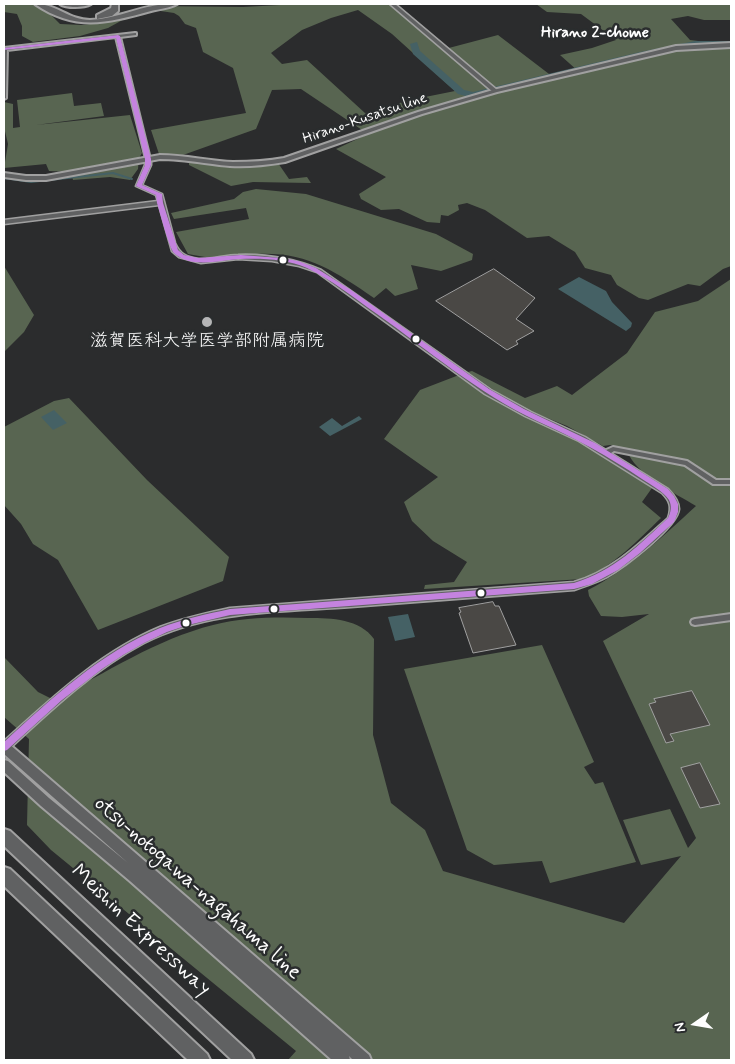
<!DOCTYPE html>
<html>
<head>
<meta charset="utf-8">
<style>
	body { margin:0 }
	#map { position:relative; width:735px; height:1064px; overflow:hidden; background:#2b2c2d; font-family:Mynerve,sans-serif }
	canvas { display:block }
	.frame { position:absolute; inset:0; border:5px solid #fff; pointer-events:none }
	.north { position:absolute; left:670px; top:999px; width:50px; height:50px; -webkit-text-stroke:4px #2a2d2e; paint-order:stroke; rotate:257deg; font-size:14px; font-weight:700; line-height:20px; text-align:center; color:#fff }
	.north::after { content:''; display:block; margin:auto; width:18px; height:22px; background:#fff; clip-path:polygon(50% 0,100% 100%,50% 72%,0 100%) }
</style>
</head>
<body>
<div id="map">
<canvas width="735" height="1064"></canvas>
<div class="frame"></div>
<div class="north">N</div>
</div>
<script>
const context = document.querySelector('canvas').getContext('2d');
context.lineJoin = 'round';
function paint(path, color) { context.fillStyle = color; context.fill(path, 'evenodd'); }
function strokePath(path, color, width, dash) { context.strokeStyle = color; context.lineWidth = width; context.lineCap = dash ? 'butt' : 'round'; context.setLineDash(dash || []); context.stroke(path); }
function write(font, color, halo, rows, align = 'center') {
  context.font = font + ' Mynerve,"Klee One",sans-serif'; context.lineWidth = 5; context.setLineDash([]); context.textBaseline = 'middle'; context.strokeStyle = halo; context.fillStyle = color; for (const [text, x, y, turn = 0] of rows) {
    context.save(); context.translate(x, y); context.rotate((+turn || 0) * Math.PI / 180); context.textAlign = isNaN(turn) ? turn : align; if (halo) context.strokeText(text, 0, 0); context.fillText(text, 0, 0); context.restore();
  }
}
paint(new Path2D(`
	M4 4H33L43 7 60 24 82 25 119 20 149 6 243 7 299 4H392L445 49 498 35 553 77 578 71 560 55 592 48 616 40 581 14 547 12 536 4H731V20H704L688 16 671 19 690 40 731 45V266L723 269 700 286 688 284 648 300 639 298 617 285 611 275 585 268 575 252 549 236 527 238 485 210 467 203 458 205 459 210 448 216 441 215 440 223 427 222 399 209 381 210 361 199 359 194 386 177 336 149 368 134 301 89 272 90 256 129 183 155 159 154 151 130 246 113 233 68 203 52 196 28 185 24 179 16 174 13 154 10 139 11 108 28 80 36 33 42 22 36V26L17 14 4 12ZM358 10 392 34 455 91 410 100 365 113 307 60 282 64 271 53 302 30 331 18Z
	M72 93 74 106 101 103 104 116 36 125 130 115 142 153 139 158 138 169 130 180 110 177 73 180 71 172 49 171 46 164 4 168 8 144 4 127V102L13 104V128L20 127 17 100Z
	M189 161C219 165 247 168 278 163L289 179 307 177 311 183 253 182 231 186 189 165Z
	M256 189 306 194 436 234 473 254 472 260 441 271 411 265 418 289 395 296 386 288 374 298C334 271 308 252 257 254 242 255 226 258 211 258 203 257 195 255 188 254L176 232 249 219 246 208 174 219 171 213 234 199 243 192Z
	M4 266 34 315 24 332 4 352Z
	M731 279V1060H288L296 1051 51 850 27 825 29 739 4 717V657L38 692 54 700C105 673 157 639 213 625 244 617 277 617 308 618 332 618 360 619 374 639L373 735 391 803 425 830 443 871 624 923 681 856 641 865 623 820 670 809 688 848 696 838 603 641 649 614 622 617 601 616 589 596 588 590C629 569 662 537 696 506 675 493 634 474 627 450L610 445 603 446 567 426 530 411 498 393 468 372 472 371 525 398 557 386 572 395 627 353 655 312 698 301Z
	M459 375 485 394 520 414 574 438 607 457 652 488 642 502 661 518C637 541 615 565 583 579L424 589 425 585 454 582 467 562 433 541 412 521 404 502 438 477 384 439 420 390Z
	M69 398 147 480 229 557 223 581 98 630 58 560 33 544 21 524 4 505V427L54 401Z
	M542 645 594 762 584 767 595 784 603 782 636 862 550 883 542 861 494 865 467 850 404 669Z`), '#586551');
paint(new Path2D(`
	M579 277 606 291 612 302 632 323 631 327 626 331 558 289Z
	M54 410 67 423 53 430 41 417Z
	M359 416 362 419 330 436 319 427 332 418 342 426Z
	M408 614 415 637 395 641 388 617Z`), '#456165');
strokePath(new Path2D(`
	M4 178 31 182 113 173 132 179`), '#456165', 2);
paint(new Path2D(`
	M695 41H731V45H695L638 56 473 98 458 94 413 54 410 44 417 42 420 51 464 90 473 92 640 52Z`), '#456165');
const building = new Path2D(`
	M494 269 535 298 516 319 534 331 516 341 518 344 507 350 436 301Z
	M493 602 495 606H499L516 645 473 653 459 613 461 612 459 608Z
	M692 691 710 725 670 734 674 741 666 743 649 704 656 702 654 699Z
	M700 763 720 804 700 808 681 768Z`);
paint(building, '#4a4845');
strokePath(building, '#a0a0a0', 1);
const minor = new Path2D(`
	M135 33H136V35L120 37 150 159V160L146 159 116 37 7 50 6 98 4 99V48Z
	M613 447 687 461 716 480H731V484H713L685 465 614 451 608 455H604L603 453 604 451Z
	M731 614V620L695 625 692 624 691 622 692 620 695 619Z`);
const tertiary = new Path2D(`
	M390 4H395L497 90V92H493Z
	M148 157 151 159V165L142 185 162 194 175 243C180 255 187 257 199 259 212 260 225 255 238 255 266 254 295 259 321 270L491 390 531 412 585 437 668 489C673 494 679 501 679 509 678 527 623 568 607 577 596 583 585 586 574 590 500 595 426 601 351 607 282 612 208 610 144 643 93 670 50 711 8 750L4 752V741C52 698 100 652 160 627 183 618 207 613 230 608L574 582C612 571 639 544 668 518 672 507 670 501 662 493L579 441 525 416 485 394 317 272 299 266 272 261 238 259 201 263 179 257 172 251 159 205 4 224V220L158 201 156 195 136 186 145 165V159Z`);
const primary = new Path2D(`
	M731 43V47L676 50 497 92 422 114 285 162C267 165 248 167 230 166 207 164 184 159 160 159L46 180H26L4 177V173L26 176H46L160 155C185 155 209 161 233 162 250 162 267 161 284 158L418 112 493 90 676 46Z
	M4 742 8 743 369 1055 371 1060H353L349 1056 350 1060H332L130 881 41 806 4 772V760L8 761 49 798 128 863 4 754Z`);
const motorway = new Path2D(`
	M35 4C55 3 69 20 90 20 120 19 147 2 177 4 170 8 159 9 151 11 107 23 76 32 35 4Z
	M60 4H91C84 8 66 8 60 4Z
	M112 4H118V11L112 16 97 19V15L111 8Z
	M4 829 10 831 251 1054 254 1060H232L4 846Z
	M4 867 10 869 207 1054 210 1060H188L4 886Z`);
strokePath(minor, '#a0a0a0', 4);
strokePath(tertiary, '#a0a0a0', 3);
strokePath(primary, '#a0a0a0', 4);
strokePath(motorway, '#a0a0a0', 4);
paint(minor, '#606162');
paint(tertiary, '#606162');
paint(primary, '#606162');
paint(motorway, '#606162');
paint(new Path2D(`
	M118 35 120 36 151 159V165L142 185 162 194 163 203 178 250 184 255 198 258 241 255 281 258 298 261 316 268 351 290 489 389 524 409 595 443 668 489 674 496 678 504V512L674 522 640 553 618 570 592 584 574 589 230 615 188 625 167 632 144 643 123 655 102 669 62 700 7 750 4 751V742C52 698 100 653 160 628 183 619 207 614 230 609L574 583C614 571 639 545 668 518 671 512 672 506 669 500 663 491 651 485 642 479 608 456 575 438 537 421 478 393 429 351 377 314 354 298 332 280 307 268 287 259 262 258 240 259 220 260 191 269 174 253 169 248 160 212 157 203L156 195 136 186 145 165V159L116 38 4 50V48Z`), '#c483df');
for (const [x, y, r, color] of [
	[283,260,4.5,"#fff"],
	[207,322,6,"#b5b5b6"],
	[416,339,4.5,"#fff"],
	[481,593,4.5,"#fff"],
	[274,609,4.5,"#fff"],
	[186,623,4.5,"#fff"]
]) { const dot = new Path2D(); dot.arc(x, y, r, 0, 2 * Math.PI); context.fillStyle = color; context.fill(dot); strokePath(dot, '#2a2d2e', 2); }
write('15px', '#fff', '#2a2d2e', [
	["Hirano-Kusatsu line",365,119,-19]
]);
write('bold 16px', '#fff', '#2a2d2e', [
	["Hirano 2-chome",595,34]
]);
write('18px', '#fff', '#2a2d2e', [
	["滋賀医科大学医学部附属病院",207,342]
]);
write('21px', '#fff', '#2a2d2e', [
	["otsu-notogawa-nagahama line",197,889,41],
	["Meishin Expressway",140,931,43]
]);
</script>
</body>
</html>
